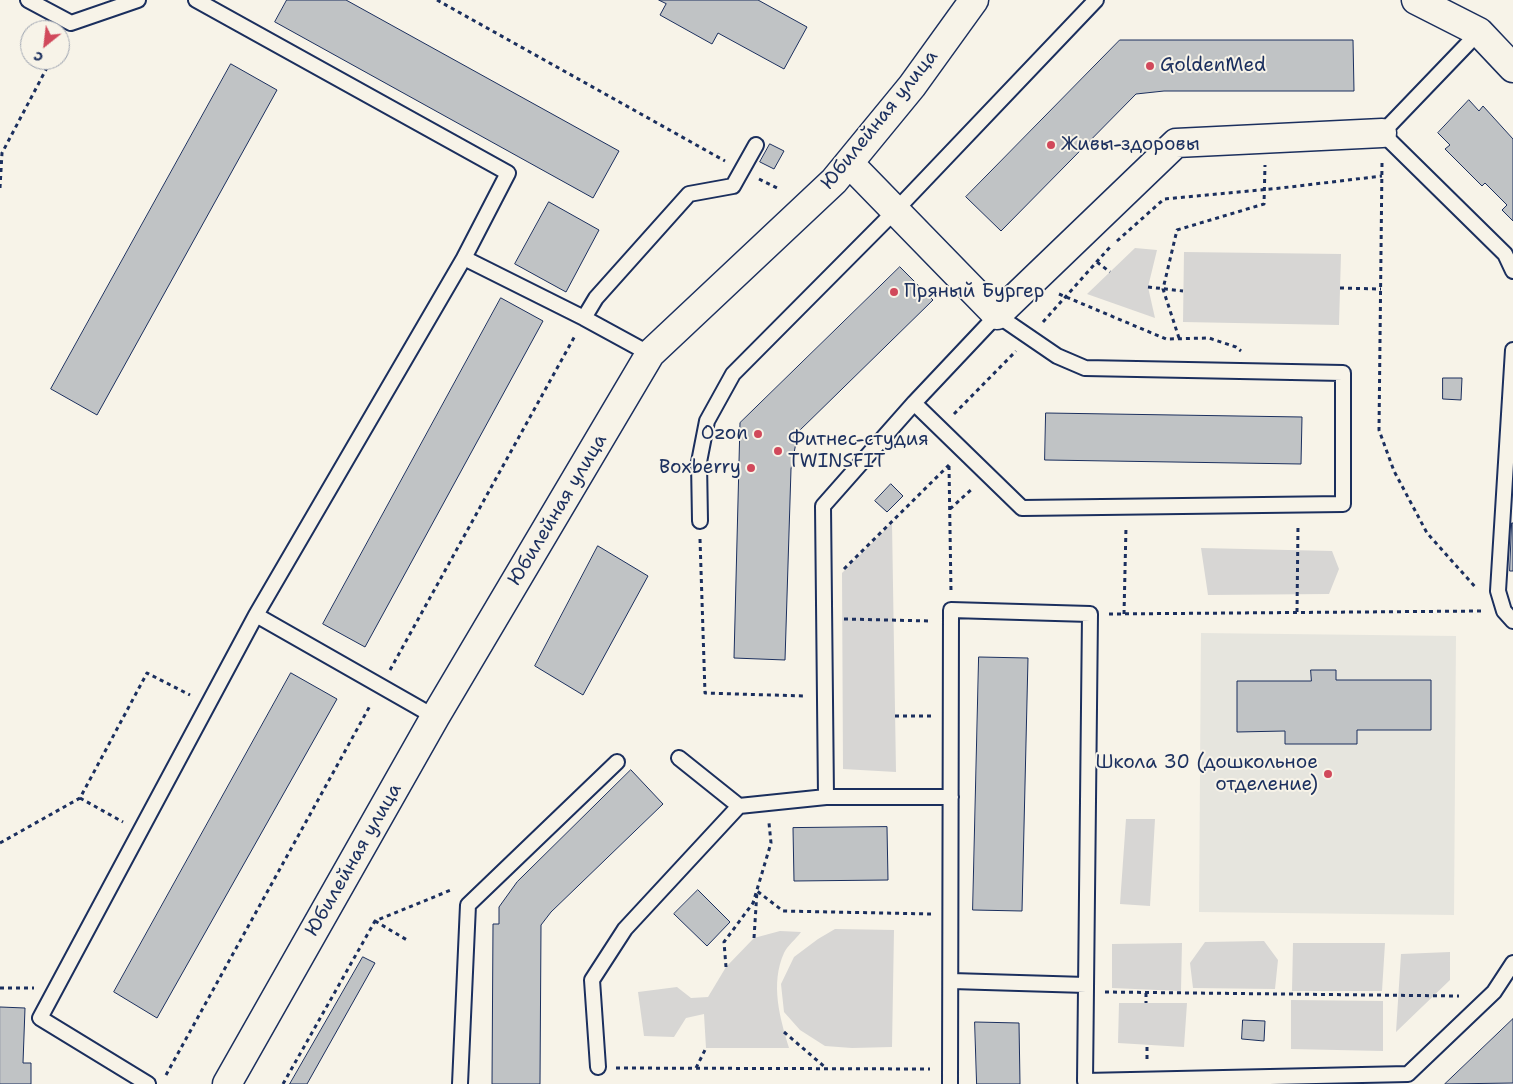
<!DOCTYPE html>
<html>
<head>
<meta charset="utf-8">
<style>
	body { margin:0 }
	#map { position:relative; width:1513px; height:1084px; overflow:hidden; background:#f7f3e8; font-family:"Shantell Sans",sans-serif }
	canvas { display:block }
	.north { position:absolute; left:20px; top:20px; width:50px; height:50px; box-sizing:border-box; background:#f7f3e8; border:1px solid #9fa5b1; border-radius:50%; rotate:209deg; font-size:14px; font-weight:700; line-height:20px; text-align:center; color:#1b2f5e }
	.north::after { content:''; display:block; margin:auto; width:18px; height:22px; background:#d1495b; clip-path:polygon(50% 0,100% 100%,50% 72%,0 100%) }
</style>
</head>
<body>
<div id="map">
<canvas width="1513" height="1084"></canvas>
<div class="north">С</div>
</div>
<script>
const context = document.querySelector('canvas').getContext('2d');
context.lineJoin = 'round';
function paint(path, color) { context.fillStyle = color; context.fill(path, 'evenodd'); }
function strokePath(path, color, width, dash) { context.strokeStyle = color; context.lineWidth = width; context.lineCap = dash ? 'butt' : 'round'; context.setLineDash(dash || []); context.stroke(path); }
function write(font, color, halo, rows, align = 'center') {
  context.font = font + ' "Shantell Sans",sans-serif'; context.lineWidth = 4; context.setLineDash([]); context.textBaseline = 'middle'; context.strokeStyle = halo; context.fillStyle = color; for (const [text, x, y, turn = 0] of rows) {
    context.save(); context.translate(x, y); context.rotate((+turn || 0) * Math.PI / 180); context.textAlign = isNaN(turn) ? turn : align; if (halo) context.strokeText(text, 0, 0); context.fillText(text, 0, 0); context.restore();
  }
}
paint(new Path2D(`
	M1201 633 1456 636 1454 915 1199 912Z`), '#e6e5de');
paint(new Path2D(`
	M1135 248 1157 250 1148 287 1155 318 1087 294Z
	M1184 252 1341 254 1339 325 1183 322Z
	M892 523 896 772 843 769 842 573Z
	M1201 548 1332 551 1339 569 1329 594 1208 595Z
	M1126 819H1155L1150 906 1120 904Z
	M835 929 894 930 892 1047 852 1048 825 1046 800 1030 784 1012 781 984 794 957 818 939Z
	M780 931 801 932C796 939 787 946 784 953 770 984 780 1018 789 1048H706L704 1014 686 1018 674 1037 644 1036 638 992 677 987 691 998 708 997 726 967 754 938Z
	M1264 941 1278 960 1275 989 1193 988 1190 963 1205 942Z
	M1182 943 1181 991 1112 988V944Z
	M1293 943H1385L1382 991H1292Z
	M1450 952V980L1396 1032 1401 954Z
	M1291 1000 1383 1001V1051L1291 1049Z
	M1119 1003H1187L1184 1047 1118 1043Z`), '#d7d6d4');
const building = new Path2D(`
	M287 0H346L619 151 593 198 275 22Z
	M659 0H758L807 27 784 69 718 33 712 44 660 15 666 4Z
	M1120 40H1353L1354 91H1164L1136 94 1001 231 966 197Z
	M231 64 277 90 97 415 51 389Z
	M1469 100 1479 111 1483 106 1513 139V221L1502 210 1507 205 1485 183 1482 186 1445 149 1450 145 1438 133Z
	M770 144 784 151 774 169 760 162Z
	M549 202 599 230 566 292 515 264Z
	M900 267 933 300 798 432 791 469 785 660 734 658 740 423Z
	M501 298 543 321 365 647 323 624Z
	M1443 378H1462L1461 400 1443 399Z
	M1046 413 1302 417 1301 464 1045 460Z
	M891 484 903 496 887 512 875 501Z
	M1512 523H1513V571H1510Z
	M598 546 648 576 583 695 535 666Z
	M979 657 1028 658 1022 911 973 910Z
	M1311 670H1336V680H1431V730H1357V744H1285V731L1237 732V681H1311Z
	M291 673 337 699 157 1018 114 992Z
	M631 770 663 804 551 912 541 925 540 1084H492L493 924H499V907L517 882Z
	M887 827 888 880 794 881 793 828Z
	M698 890 730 922 707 946 674 914Z
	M363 957 375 963 307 1084H290Z
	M0 1007 25 1008 23 1063H31V1084H0Z
	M1513 1019V1083L1445 1084Z
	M1243 1020 1265 1021 1264 1041 1242 1039Z
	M975 1022 1019 1023 1020 1084H977Z`);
paint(building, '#c0c3c5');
strokePath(building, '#1b2f5e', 1);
const service = new Path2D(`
	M28 0 71 23 138 0
	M196 0 508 173 464 258
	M1479 32 1382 133 1505 254 1513 271
	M584 318 596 298 689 194 733 186 756 145
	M1513 350 1498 591 1504 611 1513 621
	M914 403 1022 508 1343 504V373L1085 368 1057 356 997 315 914 403 823 506 826 797H951
	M700 521 699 462 707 421 733 374 896 210 1096 0
	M435 717 256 615 464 258 584 318 650 354
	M679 758 739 806
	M952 981 1086 985
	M598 1067 592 980 625 929 739 806 826 797
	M148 1084 40 1018 256 615
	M460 1084 468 905 617 762
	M950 1084 951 610 1090 614 1085 1081 1408 1074 1494 992 1513 963`);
const minor = new Path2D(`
	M1416 0 1479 32 1513 68
	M849 163 997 315 1176 143 1382 133
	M227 1084 435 717 650 354 834 181 912 86 974 0`);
strokePath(service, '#1b2f5e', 18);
strokePath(minor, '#1b2f5e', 31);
strokePath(new Path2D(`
	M437 0 725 161
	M1382 163 1379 430 1394 471 1427 533 1477 589
	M759 179 777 188
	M0 188 2 153 51 60
	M1117 241 1164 199 1281 188 1382 176
	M1097 262 1110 272
	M1148 287 1183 291
	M1340 288 1381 289
	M1059 294 1166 339 1209 338 1236 347 1241 351
	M1043 322 1110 247
	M1179 338 1163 289 1177 230 1264 204 1265 165
	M954 414 1016 351
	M949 466 951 592
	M950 509 973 488
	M700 539 705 693 804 696
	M844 569 949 465
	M1297 612 1298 525
	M1109 614 1482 611
	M1124 614 1126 527
	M844 619 931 621
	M390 670 576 334
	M895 716H931
	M80 798 123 822
	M0 843 80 798 147 673 190 695
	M375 921 407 940
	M754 938 757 891 783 911 931 914
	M726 967 724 942 753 903 771 843 769 823
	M0 988H34
	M1105 992 1459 996
	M1146 993V1003
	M784 1032 826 1068
	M1147 1059V1044
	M616 1068 930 1069
	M696 1068 706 1048
	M166 1075 371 704
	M283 1084 375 921 451 890 453 891`), '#1b2f5e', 3, [4, 4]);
strokePath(service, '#f7f3e8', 14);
strokePath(minor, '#f7f3e8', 28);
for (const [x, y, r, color] of [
	[1150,66,5,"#d1495b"],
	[1051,145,5,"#d1495b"],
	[894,292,5,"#d1495b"],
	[758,434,5,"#d1495b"],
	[778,451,5,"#d1495b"],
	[751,468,5,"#d1495b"],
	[1328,774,5,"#d1495b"]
]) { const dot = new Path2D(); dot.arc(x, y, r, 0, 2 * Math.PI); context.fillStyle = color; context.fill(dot); strokePath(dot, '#f7f3e8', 2); }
write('19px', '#1b2f5e', '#f7f3e8', [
	["GoldenMed",1160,66],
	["Живы-здоровы",1061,145],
	["Пряный Бургер",904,292],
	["Ozon",748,434,"right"],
	["Фитнес-студия",788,440],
	["TWINSFIT",788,462],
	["Boxberry",741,468,"right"],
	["Школа 30 (дошкольное",1318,763,"right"],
	["отделение)",1318,785,"right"]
], 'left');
write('19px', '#1b2f5e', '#f7f3e8', [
	["Юбилейная улица",880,120,-51],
	["Юбилейная улица",558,510,-59],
	["Юбилейная улица",354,860,-60]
]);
</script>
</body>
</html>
